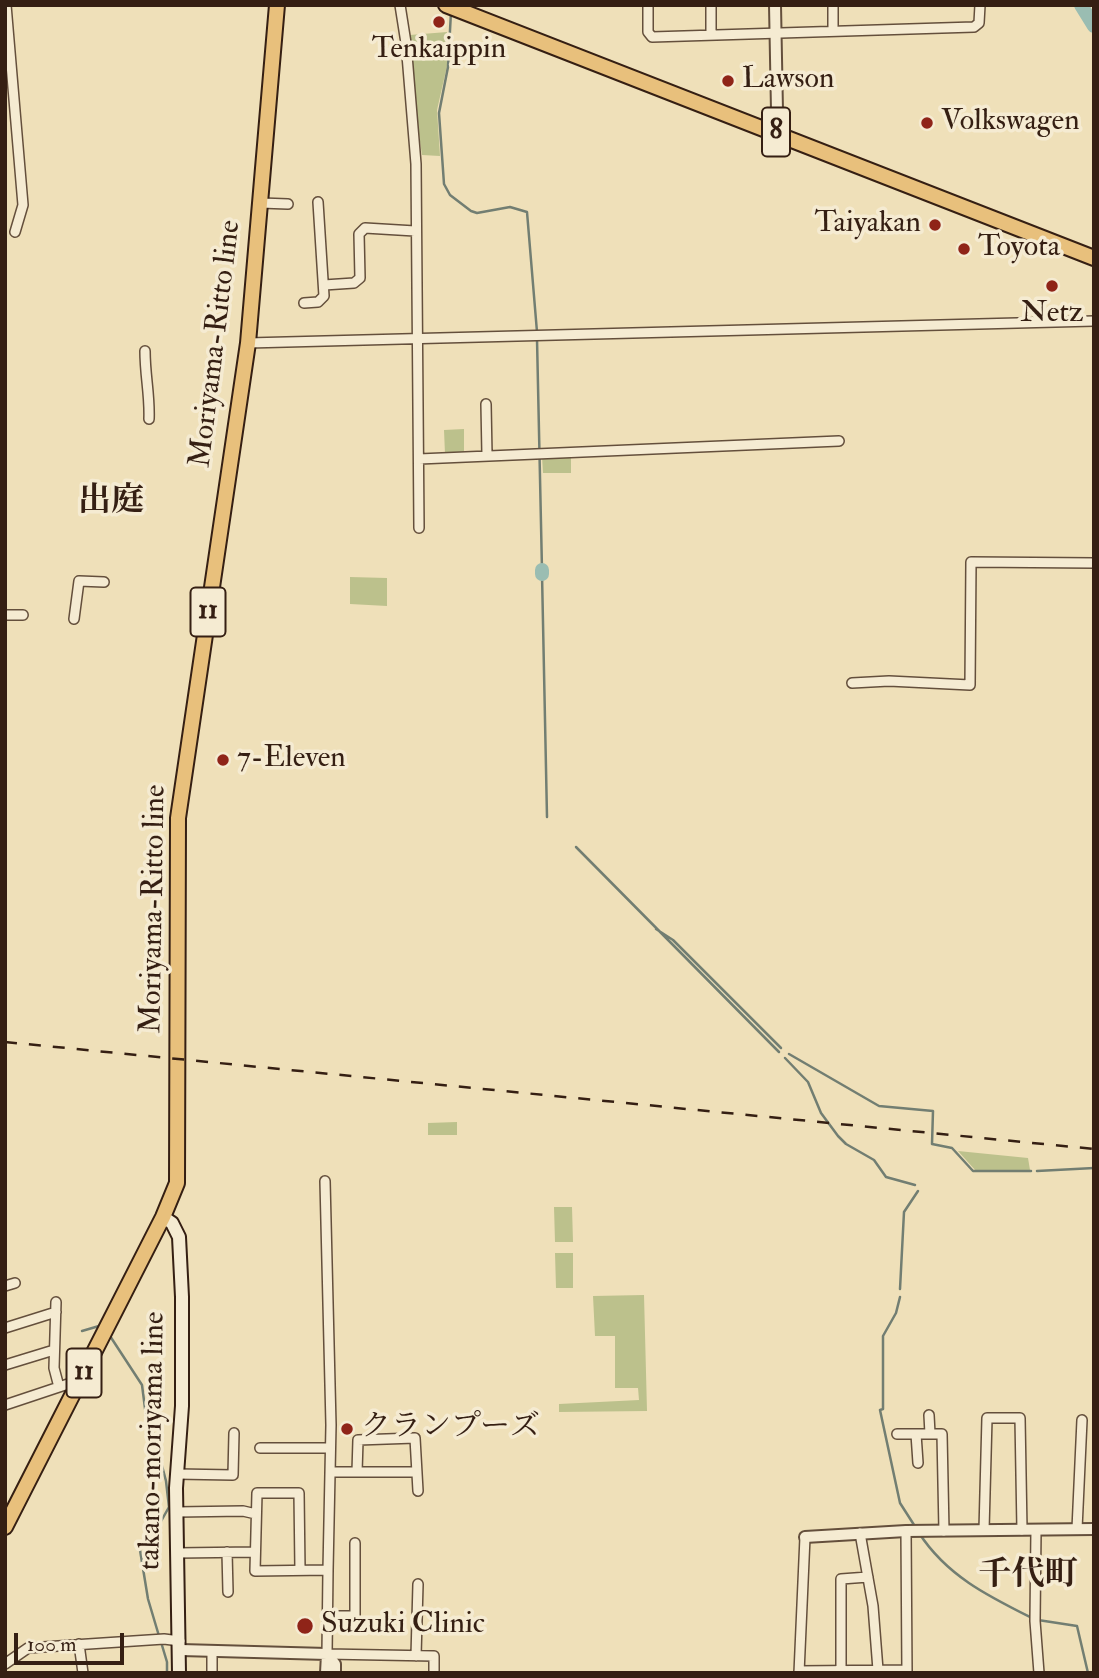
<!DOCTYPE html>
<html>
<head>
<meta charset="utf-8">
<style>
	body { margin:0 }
	#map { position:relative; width:1099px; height:1678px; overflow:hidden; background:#efe0b9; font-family:"IM FELL Double Pica",serif }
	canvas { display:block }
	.frame { position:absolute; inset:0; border:7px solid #351f13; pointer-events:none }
	.scale { position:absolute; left:14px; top:1633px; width:110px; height:32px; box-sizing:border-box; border:4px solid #351f13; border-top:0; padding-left:9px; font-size:21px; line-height:24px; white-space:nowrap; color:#351f13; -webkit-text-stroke:5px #f5ebd2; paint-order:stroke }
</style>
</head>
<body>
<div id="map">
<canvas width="1099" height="1678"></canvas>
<div class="frame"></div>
<div class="scale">100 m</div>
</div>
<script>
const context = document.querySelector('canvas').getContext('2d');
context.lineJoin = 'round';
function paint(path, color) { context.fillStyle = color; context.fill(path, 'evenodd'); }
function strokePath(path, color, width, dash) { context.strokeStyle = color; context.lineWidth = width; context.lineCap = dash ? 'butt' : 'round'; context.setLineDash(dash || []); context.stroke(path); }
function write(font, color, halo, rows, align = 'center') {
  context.font = font + ' "IM FELL Double Pica","Noto Serif JP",serif'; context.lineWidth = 7; context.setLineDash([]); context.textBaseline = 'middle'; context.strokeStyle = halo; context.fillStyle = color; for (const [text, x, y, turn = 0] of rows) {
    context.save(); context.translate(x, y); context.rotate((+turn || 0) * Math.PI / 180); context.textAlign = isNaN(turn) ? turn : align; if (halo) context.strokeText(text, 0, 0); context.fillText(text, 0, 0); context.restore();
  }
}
paint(new Path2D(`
	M447 32V66L437 110 440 156 422 155 412 87 410 35Z
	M464 429V453L445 454 444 430Z
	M571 455V473H543L542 456Z
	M350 577 387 578V606L350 604Z
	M457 1122V1135H428V1123Z
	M958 1151 1028 1158 1030 1170 976 1171Z
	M554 1207H572L573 1242H555Z
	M555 1253H573V1288H556Z
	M644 1295 647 1411 559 1412V1404L639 1400 638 1388H615V1336H595L593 1296Z`), '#bcc18c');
strokePath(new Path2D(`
	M451 12 448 67 439 113 444 184 450 195 471 211 477 213 510 207 527 212 537 332
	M537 339 542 570
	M542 574 547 817
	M576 847 779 1052
	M656 929 673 940 781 1048
	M789 1054 879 1106 933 1111 932 1144 952 1148 973 1171H1031
	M785 1058 808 1082 821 1113 838 1136 846 1144 874 1160 886 1177 915 1185
	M1037 1171 1094 1168
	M900 1289 904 1212 918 1191
	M900 1297 896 1313 883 1336V1409L880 1410 900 1503 916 1528
	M82 1331 99 1326
	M110 1336 142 1385 146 1416 154 1435 166 1481 169 1507 155 1532 139 1544 148 1599 159 1636
	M919 1533C947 1576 988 1596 1032 1618
	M1038 1620 1077 1626 1088 1673
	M161 1642 167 1662V1673`), '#727e72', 2.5);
strokePath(new Path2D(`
	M1081 5 1094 26
	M542 570V574`), '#9abdb2', 14);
const minor = new Path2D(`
	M6 5 23 205 15 232
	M400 5 406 43 416 164 419 528
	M648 5V32L652 37 974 27 979 23 980 5
	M711 5V34
	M833 5V31
	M261 203 288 204
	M324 285 354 283 360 278 359 234 365 228 415 231
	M304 303 318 302 324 296 318 202
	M248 343 1094 321
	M145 351C145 376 150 395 149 419
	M486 404 487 455
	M419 459 839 441
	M5 615H23
	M74 619 79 581 104 582
	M852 683 889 681 970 685 971 562 1094 563
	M325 1181 331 1425 328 1570
	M5 1286 15 1283
	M56 1302 54 1368 59 1387
	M5 1328 56 1312
	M5 1365 54 1350
	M5 1405 71 1383 77 1386
	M929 1415 930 1434
	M897 1434H942L944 1531
	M916 1434 918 1463
	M260 1448H330
	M330 1472H417
	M357 1472 358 1440 415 1438 418 1491
	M177 1474 233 1475 234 1433
	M177 1512 243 1511 256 1514
	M1077 1529 1082 1420
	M984 1530 987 1418H1020L1022 1530
	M1036 1530 1035 1621 1039 1673
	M906 1531 907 1673
	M860 1533 873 1606 878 1670
	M227 1552 228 1592
	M177 1553 255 1552
	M300 1570 299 1493H257L255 1571 328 1570 327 1654 434 1656V1673
	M328 1616H355V1543
	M79 1644 83 1673
	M416 1656 418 1584
	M5 1664 28 1648 164 1639 180 1641
	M841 1670V1579L868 1577
	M799 1671 907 1670
	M212 1673V1651
	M799 1673 805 1537`);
const tertiary = new Path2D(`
	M773 131 777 111 775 5
	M805 1537 906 1531 1094 1529
	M181 1650 327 1654
	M327 1654 335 1664V1673
	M326 1673 327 1654`);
const secondary = new Path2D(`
	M163 1217 172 1223 179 1237 182 1297V1406L176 1488 179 1673`);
const primary = new Path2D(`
	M5 1527 163 1217 177 1183 178 818 248 343 277 5`);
const trunk = new Path2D(`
	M446 5 1094 258`);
strokePath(minor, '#644f3c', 12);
strokePath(tertiary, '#644f3c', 14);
strokePath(secondary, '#351f13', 16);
strokePath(primary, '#351f13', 18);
strokePath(trunk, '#351f13', 18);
strokePath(minor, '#f5ebd2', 9);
strokePath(tertiary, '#f5ebd2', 10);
strokePath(secondary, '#f5ebd2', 12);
strokePath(primary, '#e8c07c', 14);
strokePath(trunk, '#e8c07c', 14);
strokePath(new Path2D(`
	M5 1042 1094 1149`), '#351f13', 2.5, [12, 12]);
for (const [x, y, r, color] of [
	[439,22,7,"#8f2418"],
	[728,81,7,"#8f2418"],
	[927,123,7,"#8f2418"],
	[935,225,7,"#8f2418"],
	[964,249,7,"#8f2418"],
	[1052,286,7,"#8f2418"],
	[223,760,7,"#8f2418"],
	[347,1429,7,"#8f2418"],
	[305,1626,9,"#8f2418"]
]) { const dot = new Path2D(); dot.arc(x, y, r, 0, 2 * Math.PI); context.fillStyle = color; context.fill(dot); strokePath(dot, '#f5ebd2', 2.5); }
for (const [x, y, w] of [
	[776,132,28],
	[208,612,35],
	[84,1373,35]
]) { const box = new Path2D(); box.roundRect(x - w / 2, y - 24.5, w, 49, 5); context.fillStyle = '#f5ebd2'; context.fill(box); strokePath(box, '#351f13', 2); }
write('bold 28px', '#351f13', null, [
	["8",776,132],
	["11",208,612],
	["11",84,1373]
]);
write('30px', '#351f13', '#f5ebd2', [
	["Tenkaippin",439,51,"center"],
	["Lawson",742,81],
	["Volkswagen",941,123],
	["Taiyakan",921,225,"right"],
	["Toyota",978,249],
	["Netz",1052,315,"center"],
	["7-Eleven",237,760],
	["クランプーズ",361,1429],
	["Suzuki Clinic",321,1626]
], 'left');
write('30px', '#351f13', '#f5ebd2', [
	["Moriyama-Ritto line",217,344,-83],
	["Moriyama-Ritto line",155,909,-89],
	["takano-moriyama line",154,1441,-89]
]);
write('bold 33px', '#351f13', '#f5ebd2', [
	["出庭",111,503],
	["千代町",1028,1577]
]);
</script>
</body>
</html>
